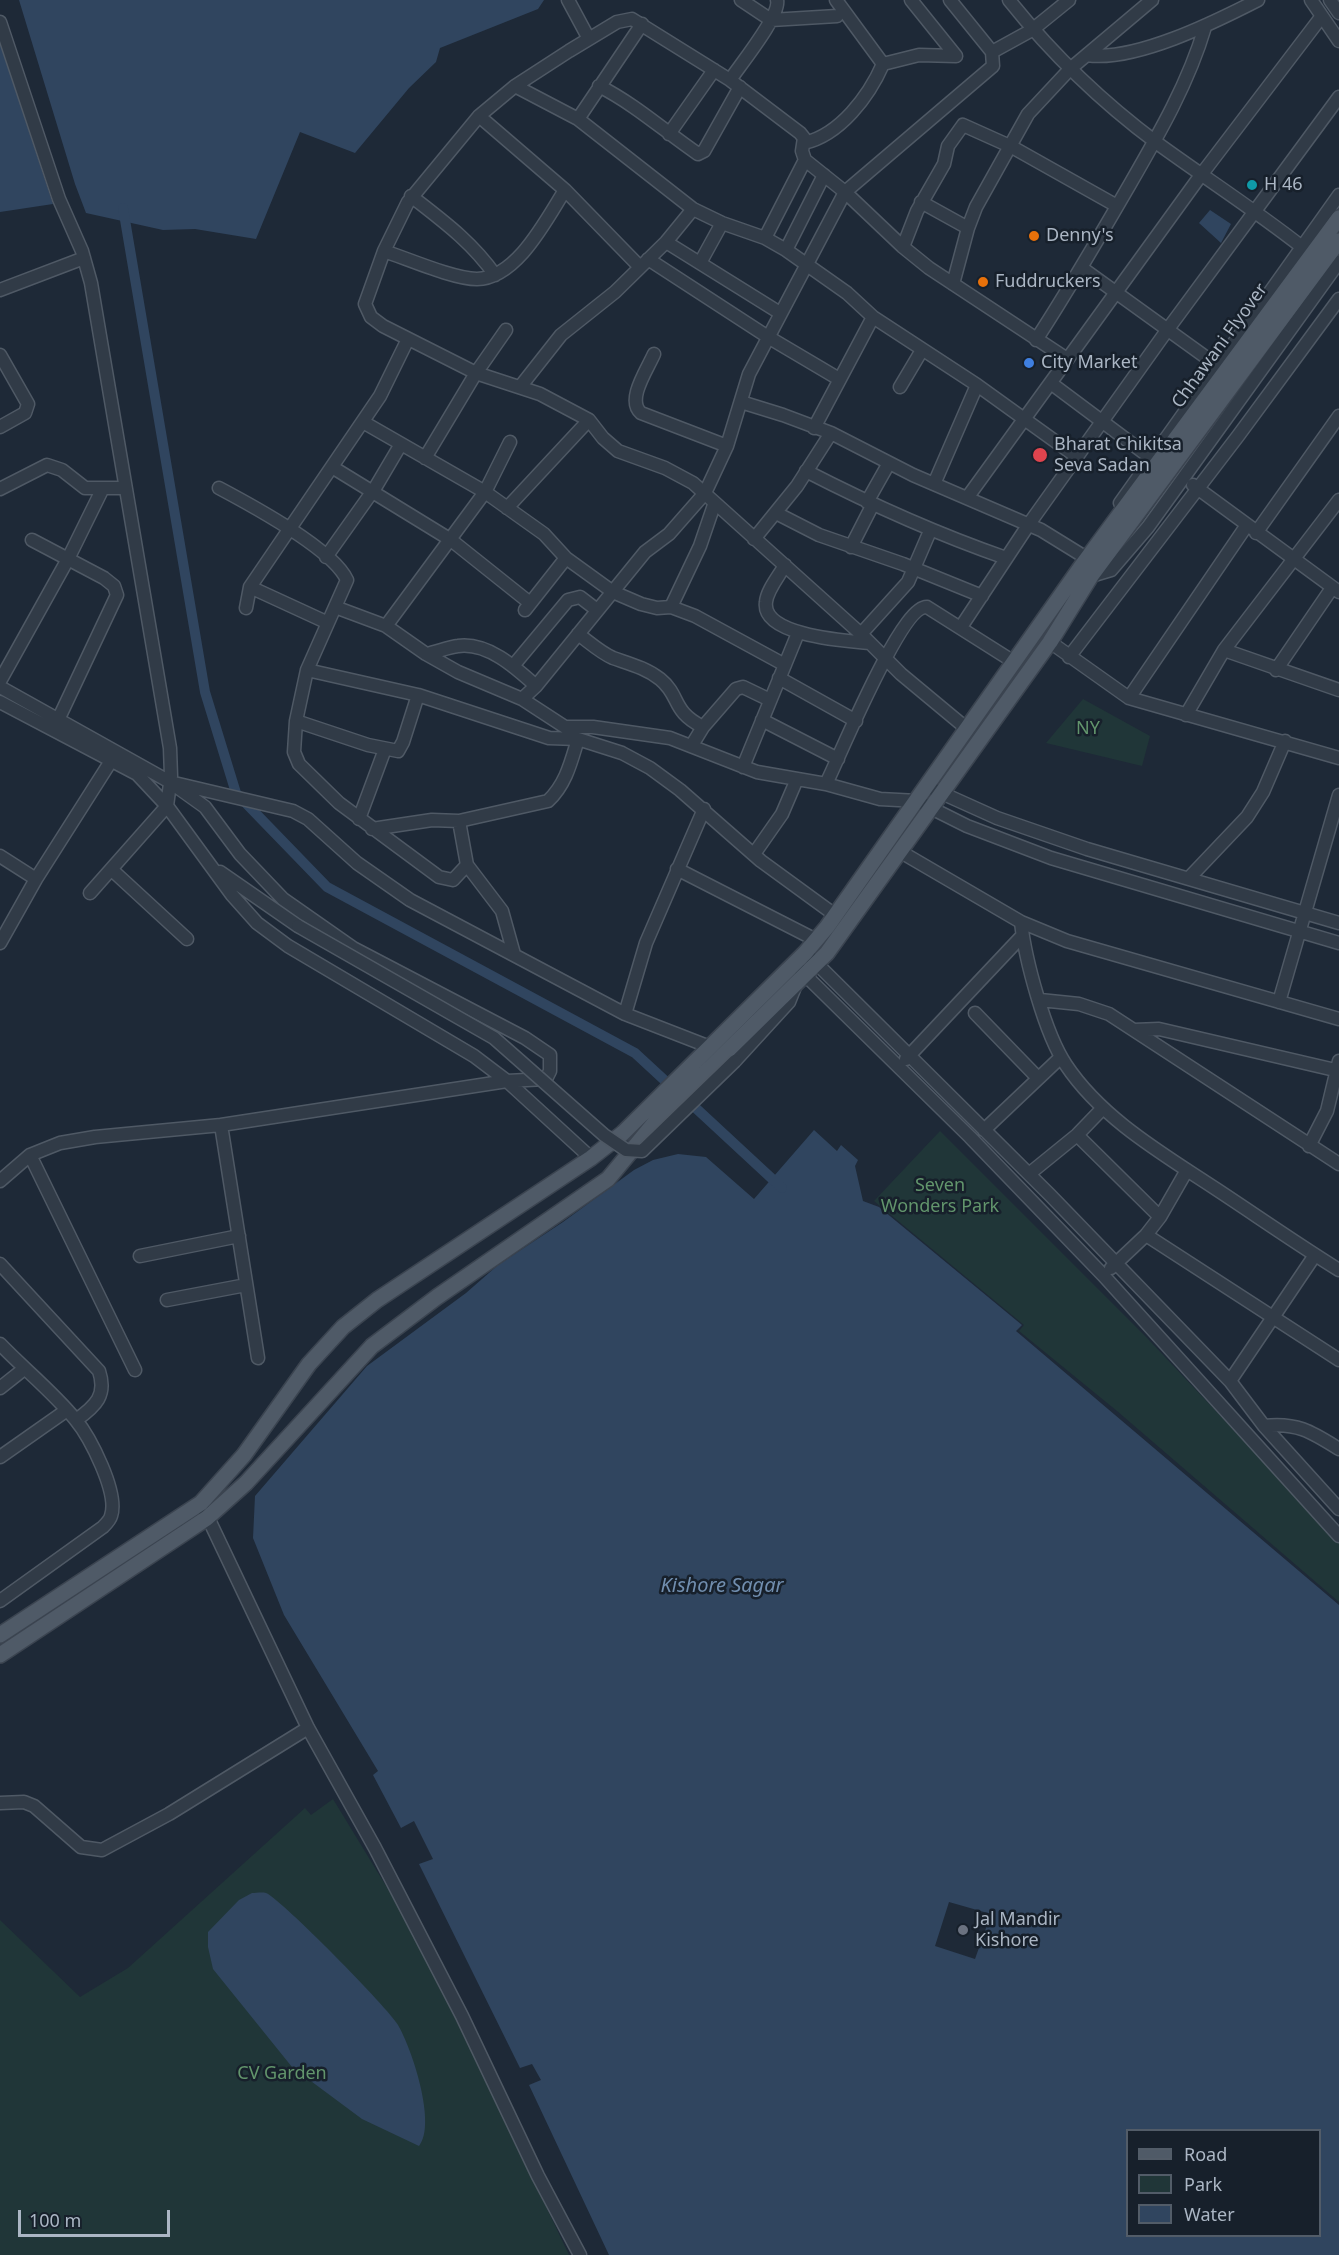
<!DOCTYPE html>
<html>
<head>
<meta charset="utf-8">
<style>
	body { margin:0 }
	#map { position:relative; width:1339px; height:2255px; overflow:hidden; background:#1e2937; font-family:"Noto Sans",sans-serif }
	canvas { display:block }
	.legend { position:absolute; left:1126px; top:2129px; width:195px; height:108px; box-sizing:border-box; background:#17202b; border:2px solid #525c68; margin:0; padding:8px 10px; list-style:none; font-size:18px; color:#abb6c4 }
	.legend li { display:flex; align-items:center; gap:12px; height:30px }
	.legend b { width:30px; border:2px solid #525c68 }
	.scale { position:absolute; left:18px; top:2210px; width:152px; height:27px; box-sizing:border-box; border:3px solid #abb6c4; border-top:0; padding-left:8px; font-size:18px; line-height:21px; white-space:nowrap; color:#abb6c4; -webkit-text-stroke:4px #17202b; paint-order:stroke }
</style>
</head>
<body>
<div id="map">
<canvas width="1339" height="2255"></canvas>
<ul class="legend">
<li><b style="height:8px;background:#4f5a67"></b>Road</li>
<li><b style="height:16px;background:#203638"></b>Park</li>
<li><b style="height:16px;background:#30455f"></b>Water</li>
</ul>
<div class="scale">100 m</div>
</div>
<script>
const context = document.querySelector('canvas').getContext('2d');
context.lineJoin = 'round';
function paint(path, color) { context.fillStyle = color; context.fill(path, 'evenodd'); }
function strokePath(path, color, width, dash) { context.strokeStyle = color; context.lineWidth = width; context.lineCap = dash ? 'butt' : 'round'; context.setLineDash(dash || []); context.stroke(path); }
function write(font, color, halo, rows, align = 'center') {
  context.font = font + ' "Noto Sans",sans-serif'; context.lineWidth = 5; context.setLineDash([]); context.textBaseline = 'middle'; context.strokeStyle = halo; context.fillStyle = color; for (const [text, x, y, turn = 0] of rows) {
    context.save(); context.translate(x, y); context.rotate((+turn || 0) * Math.PI / 180); context.textAlign = isNaN(turn) ? turn : align; if (halo) context.strokeText(text, 0, 0); context.fillText(text, 0, 0); context.restore();
  }
}
paint(new Path2D(`
	M1083 699 1150 736 1142 766 1046 743Z
	M940 1131 1148 1339 1328 1530 1339 1543V1602L1117 1411 1019 1331 1024 1325 874 1201Z
	M333 1799 422 1945 569 2255H0V1920L80 1997 128 1968 305 1808 311 1815Z`), '#203638');
paint(new Path2D(`
	M19 0H544L538 9 440 48 436 62 409 88 355 153 300 132 256 239 195 229 163 230 86 213 75 184Z
	M0 42 53 204 0 212Z
	M1210 210 1231 224 1221 243 1199 223Z
	M814 1130 837 1151 841 1145 858 1160 855 1166 863 1201 879 1207 1022 1325 1016 1331 1339 1605V2255H609L529 2085 541 2080 532 2064 520 2068 419 1864 433 1859 414 1821 401 1828 373 1775 378 1771 284 1615 253 1538 255 1496 367 1366 466 1293 498 1265 563 1222 634 1170 653 1160 678 1154 706 1157 754 1199ZM949 1902 991 1914 975 1959 935 1946ZM1128 2130H1320V2236H1128Z
	M252 1893C256 1893 262 1892 266 1893 281 1899 389 2009 398 2025 412 2049 437 2124 419 2146L362 2119 292 2067 213 1969 208 1947V1932L239 1900Z`), '#30455f');
strokePath(new Path2D(`
	M123 208 205 692 236 793 327 887 635 1053 674 1089
	M686 1099 782 1188`), '#30455f', 10);
const minor = new Path2D(`
	M568 0 589 39
	M741 0 771 20 837 16
	M836 0 883 64 919 55 956 56
	M911 0 956 56
	M1009 0C1052 54 1102 102 1157 143 1205 178 1255 210 1302 247
	M1311 0 1339 41
	M1330 0 1339 13
	M0 22 59 199 82 251 91 283 170 748 171 776 167 806 90 893
	M992 52 1032 30 1069 0
	M1087 55C1135 62 1215 22 1258 0
	M730 80C740 65 781 15 777 0
	M515 86 578 119 693 209 722 223 765 238 786 250 847 293 873 317 977 385 1077 457
	M599 86C636 105 663 130 698 154L704 151 740 87
	M479 116 565 190 639 266
	M578 119 642 24
	M669 134 714 70
	M804 143C840 135 869 96 883 64
	M411 196C443 221 472 242 495 275
	M921 202 968 228
	M765 238 805 160
	M666 242 780 313
	M903 247 917 211 944 164 948 146 963 125 1012 147 1117 206
	M786 250 824 175
	M384 251C408 259 454 279 477 279 517 278 546 220 565 190
	M648 259 768 337 839 379
	M700 263 722 223
	M1082 268 1218 366
	M953 284 968 228 976 207 1028 114 1070 69 1152 0
	M0 290 84 258
	M1036 340C1068 291 1097 241 1126 191 1156 139 1188 85 1205 27
	M654 354C647 370 626 400 641 413L727 446
	M0 355 28 404 25 413 0 427
	M1052 384 1151 458
	M520 387 561 335 615 292 666 242 693 209
	M900 387 922 350
	M741 402 783 415 831 433 913 475 1041 530 1088 559
	M363 422 485 492 544 534 566 558 613 592 641 604 657 608 671 607 695 616 785 665
	M814 428 873 317
	M425 458 476 373 506 330
	M332 467 451 540 530 603
	M806 471C874 506 934 533 1006 558
	M934 484 977 385
	M1193 485 1339 592
	M219 488C251 505 333 549 347 580L307 670 296 721 294 752 299 764 339 803 439 877 453 880 467 865
	M0 489 47 465 62 470 85 488H124
	M967 498 1201 175 1322 16
	M867 502 889 463
	M1120 503 1339 195
	M507 508 589 420
	M776 513 819 535 903 564 982 596
	M1256 533 1339 416
	M754 539 797 486 831 433
	M32 540 104 578 114 586 117 595 58 720
	M851 547 872 506
	M326 557 375 488 401 444
	M785 565C779 576 767 590 766 602 761 636 848 641 869 643
	M1091 576 1111 570 1148 527 1339 262
	M250 587 326 622
	M335 607 386 626 426 654 458 672 522 699 565 727H593L670 738 757 772 826 784 880 799 917 801 967 826 1051 858 1339 943
	M671 607 700 546 714 505
	M246 608 250 587 380 396 408 339
	M525 610 566 558
	M386 626 485 492 510 442
	M961 627 1029 524 1168 329 1339 97
	M578 634C589 642 601 653 613 658 630 664 646 668 660 679 681 696 671 711 703 727
	M861 634 908 582 930 531
	M1050 642 1129 698 1339 758
	M1224 650 1339 690
	M426 654C437 652 448 647 458 646 488 642 516 668 536 686
	M1069 657 1238 436 1339 299
	M513 666 568 600 580 597 597 610
	M307 670 418 695 549 738 578 739 622 753 650 768 680 790 761 861 835 915
	M1276 670 1332 588
	M779 678 856 721
	M0 681 68 559 102 490
	M0 687 170 782 293 811 308 819 357 863 410 900 625 1014 710 1047
	M1129 698 1247 525
	M522 699 536 686 645 552 669 534 705 493 727 446 749 374 845 192 993 66 992 52 950 0
	M0 702 137 774 167 806 232 895 257 923 288 946 474 1056 507 1081 591 1158
	M1186 715 1224 650 1339 500
	M762 720 838 759
	M296 721 368 745 398 751 403 742 418 695
	M966 728 901 674 861 634 693 483 665 468 618 451 603 438 589 420 540 394 476 373 383 326 371 317 365 304 384 251 408 202 479 116 515 86 569 51 617 22 632 19 730 80 800 133 804 138 802 151 805 160 845 192 903 247 929 268 1067 359
	M692 745 703 727 736 689 743 687 770 700
	M743 767 798 633
	M826 784C839 758 901 605 927 607L1014 662
	M926 786 997 818 1087 849 1339 923
	M359 819 385 749
	M459 821 467 865 502 911 514 954
	M372 829 432 820 459 821 548 801C566 784 571 762 578 739
	M901 852 1021 922 1067 941 1339 1019
	M754 854 782 814 797 779
	M0 856 36 879
	M677 869 816 940
	M112 870 187 939
	M220 872 298 926
	M1190 877 1247 817 1263 792 1285 741
	M1021 922C1025 959 1045 1034 1066 1065 1102 1119 1163 1154 1216 1189 1257 1216 1297 1244 1339 1270
	M0 943 36 879 111 761
	M811 958 1050 1195 1230 1381 1264 1426 1339 1509
	M800 970 970 1137 1103 1275 1339 1536
	M1040 1000 1079 1004 1109 1014 1339 1164
	M1279 1002 1339 795
	M975 1013 1037 1077
	M625 1014 646 943 704 809
	M1134 1030 1159 1029 1339 1071
	M906 1059 1022 936
	M735 1061 789 1002 795 987
	M221 1125 258 1358
	M984 1130 1061 1057
	M1077 1135 1160 1217
	M1309 1146 1327 1111 1339 1061
	M30 1155 135 1370
	M1029 1174 1077 1135 1103 1108
	M0 1181 30 1155 60 1143 95 1137 221 1125 507 1081 546 1079 550 1071V1055L525 1038 353 948 283 899 240 854 205 807 170 782
	M1146 1235 1339 1360
	M140 1256 239 1236
	M0 1264 99 1371C107 1395 96 1406 76 1420
	M1111 1268 1146 1235 1160 1217 1187 1170
	M167 1300 246 1285
	M0 1344C24 1369 53 1392 75 1419 90 1437 119 1493 111 1516 110 1520 106 1524 103 1527L0 1601
	M1230 1381 1315 1255
	M0 1388 24 1369
	M1264 1426C1297 1422 1312 1432 1339 1449
	M0 1457 67 1410
	M201 1503 308 1728 375 1848 462 2016 538 2176 580 2255
	M0 1803 24 1802 34 1806 81 1847 102 1850 169 1814 308 1728`);
const major = new Path2D(`
	M0 1635 201 1503 244 1455 309 1364 343 1327 377 1300 591 1158 623 1133 805 953 827 927 1083 564 1339 218
	M0 1655 207 1518 246 1483 372 1346 437 1297 608 1179 656 1121 827 953 1050 642 1091 576 1339 241`);
strokePath(minor, '#4f5965', 15);
strokePath(major, '#3b4450', 18);
strokePath(minor, '#313b47', 12);
strokePath(major, '#4f5a67', 15);
const minorBridge = new Path2D(`
	M298 926 494 1038 604 1135 626 1150 642 1151 735 1061`);
strokePath(minorBridge, '#4f5965', 15, []);
strokePath(minorBridge, '#313b47', 12);
for (const [x, y, r, color] of [
	[1252,185,6,"#0f9aa8"],
	[1034,236,6,"#e8710a"],
	[983,282,6,"#e8710a"],
	[1029,363,6,"#3f7fe0"],
	[1040,455,8,"#e0444e"],
	[963,1930,6,"#6b7280"]
]) { const dot = new Path2D(); dot.arc(x, y, r, 0, 2 * Math.PI); context.fillStyle = color; context.fill(dot); strokePath(dot, '#17202b', 2); }
write('18px', '#abb6c4', '#17202b', [
	["H 46",1264,185],
	["Denny's",1046,236],
	["Fuddruckers",995,282],
	["City Market",1041,363],
	["Bharat Chikitsa",1054,445],
	["Seva Sadan",1054,466],
	["Jal Mandir",975,1920],
	["Kishore",975,1941]
], 'left');
write('18px', '#abb6c4', '#17202b', [
	["Chhawani Flyover",1220,346,-54]
]);
write('18px', '#62956c', '#17202b', [
	["NY",1088,729],
	["Seven",940,1186],
	["Wonders Park",940,1207],
	["CV Garden",282,2074]
]);
write('italic 20px', '#718eaf', '#17202b', [
	["Kishore Sagar",722,1586]
]);
</script>
</body>
</html>
